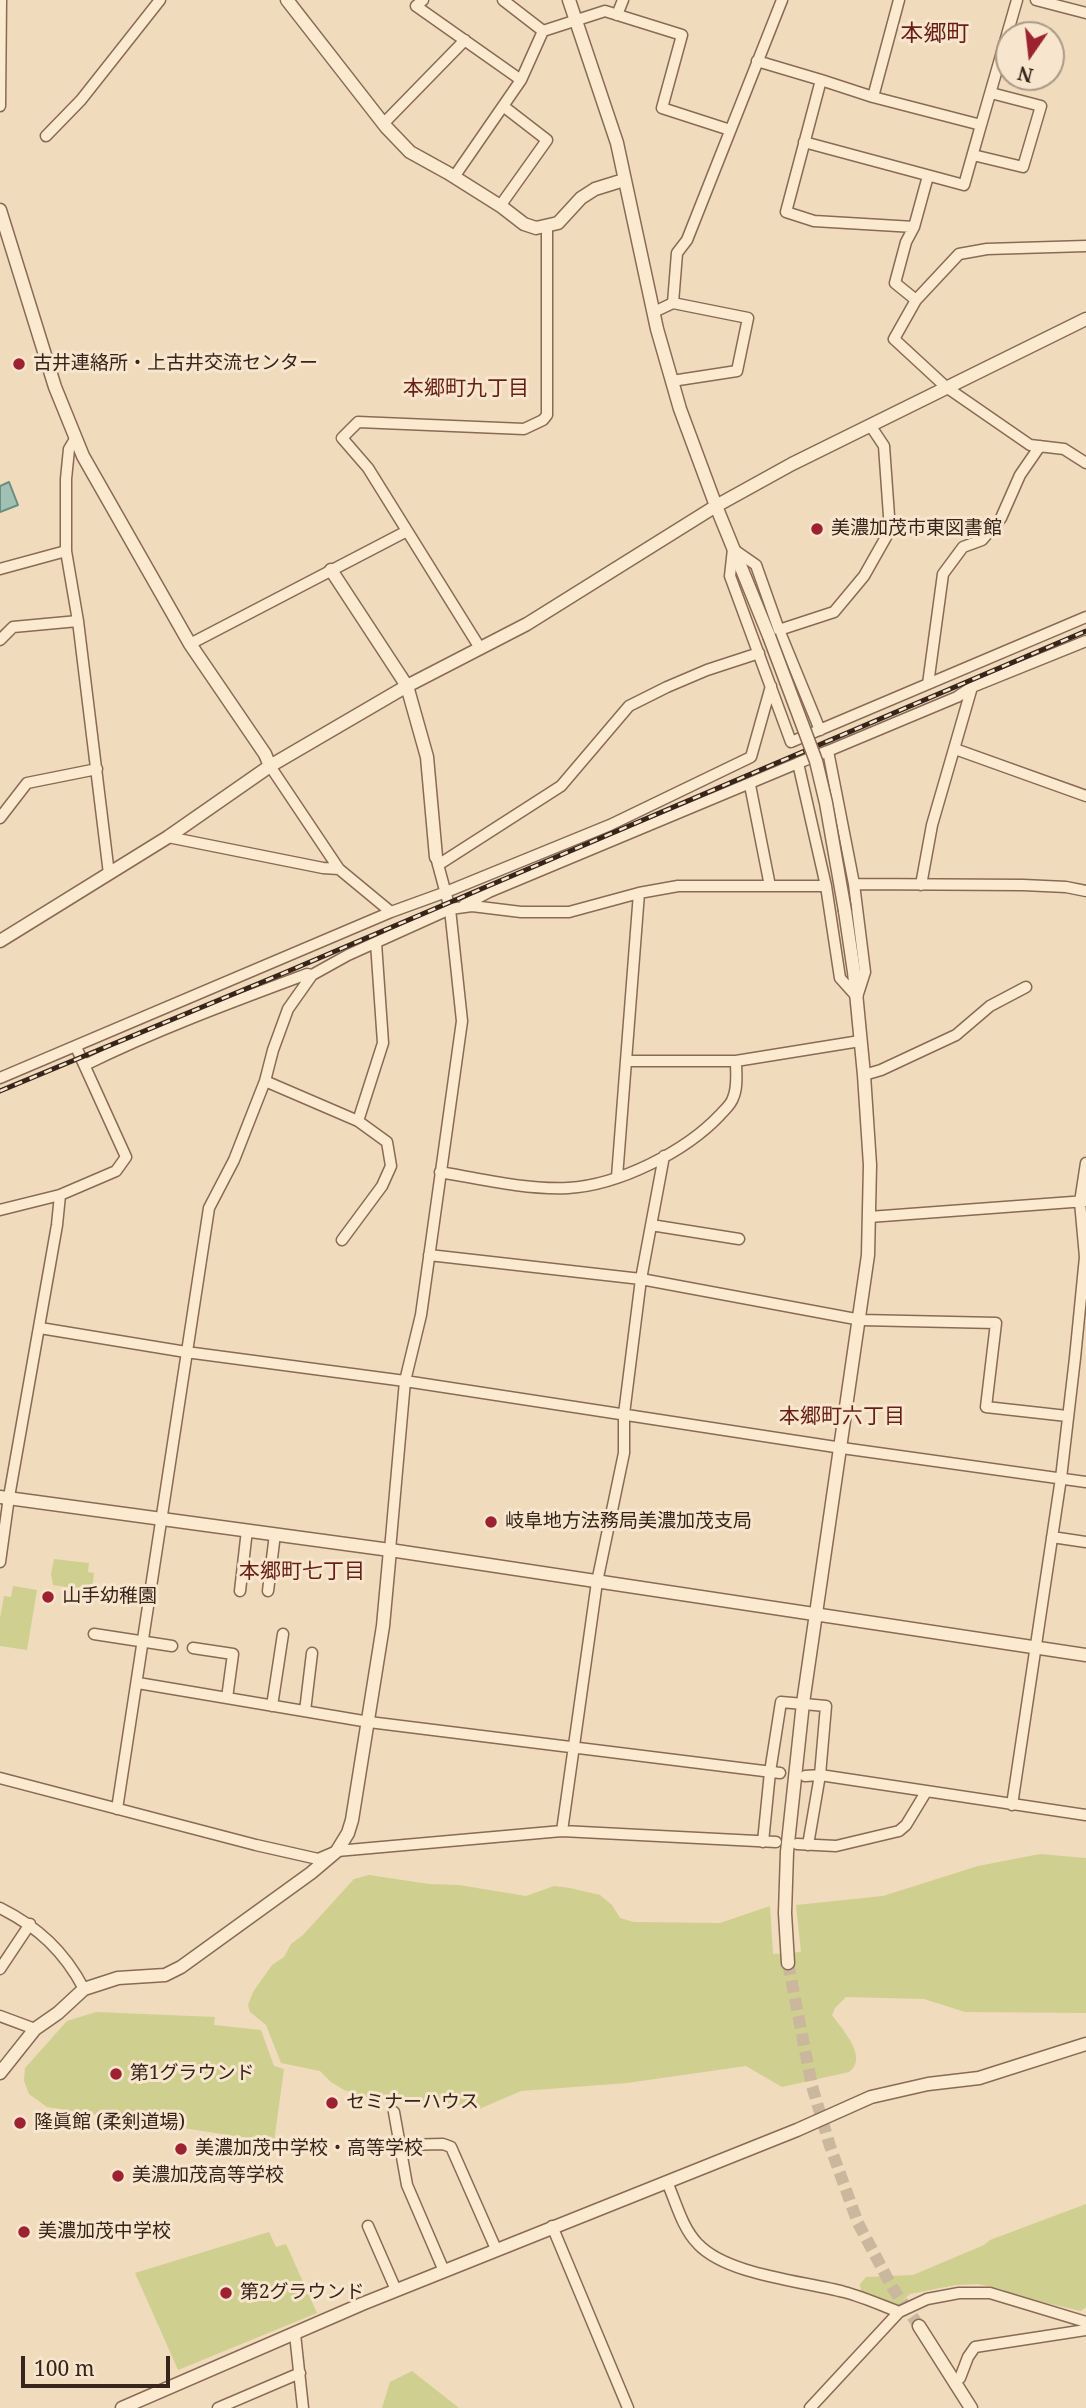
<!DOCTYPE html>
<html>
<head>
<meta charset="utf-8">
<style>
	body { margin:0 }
	#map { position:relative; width:1086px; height:2408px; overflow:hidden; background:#f0dbbd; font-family:"Noto Serif",serif }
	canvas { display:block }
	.north { position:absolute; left:995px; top:21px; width:70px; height:70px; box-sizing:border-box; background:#f7e6cd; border:2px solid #aa9986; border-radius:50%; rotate:194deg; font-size:19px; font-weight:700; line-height:28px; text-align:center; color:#37251b }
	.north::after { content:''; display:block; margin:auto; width:24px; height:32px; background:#9c2131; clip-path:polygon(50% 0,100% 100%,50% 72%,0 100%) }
	.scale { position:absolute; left:21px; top:2356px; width:149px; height:32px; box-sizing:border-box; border:4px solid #37251b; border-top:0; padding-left:9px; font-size:21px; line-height:24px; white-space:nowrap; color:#37251b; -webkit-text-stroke:5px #f7e6cd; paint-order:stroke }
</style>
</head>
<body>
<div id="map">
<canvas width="1086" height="2408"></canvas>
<div class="north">N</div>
<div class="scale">100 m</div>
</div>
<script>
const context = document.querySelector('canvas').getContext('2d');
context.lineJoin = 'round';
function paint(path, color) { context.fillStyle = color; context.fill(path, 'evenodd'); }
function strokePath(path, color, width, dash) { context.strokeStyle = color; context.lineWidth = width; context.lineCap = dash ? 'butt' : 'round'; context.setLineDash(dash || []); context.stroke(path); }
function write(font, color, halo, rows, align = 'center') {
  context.font = font + ' "Noto Serif","Noto Sans JP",serif'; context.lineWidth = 6; context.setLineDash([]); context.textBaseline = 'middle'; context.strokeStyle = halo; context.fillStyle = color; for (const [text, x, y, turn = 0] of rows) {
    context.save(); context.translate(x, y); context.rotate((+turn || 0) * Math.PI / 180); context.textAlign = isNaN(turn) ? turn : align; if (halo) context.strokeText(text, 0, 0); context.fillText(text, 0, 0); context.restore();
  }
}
paint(new Path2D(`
	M54 1559 89 1563 88 1572 94 1573 92 1591 53 1585 51 1574Z
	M13 1586 37 1590 27 1650 0 1646V1618L4 1596 11 1597Z
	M1040 1854 1086 1858V2013L965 2012 924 1999 846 1997 835 2008 832 2015C842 2029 869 2058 849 2072L782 2087 746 2066 627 2083 521 2091 477 2110 444 2102 371 2099 344 2090 331 2082 320 2071 281 2063 266 2025 250 2012 248 2005 253 1992 272 1965 284 1957 291 1944 303 1935 354 1879 369 1875 429 1884 459 1885 526 1896 554 1886 570 1888 600 1895 612 1905 620 1918 634 1922 720 1923 770 1906 773 1954 801 1952 796 1905 883 1896 978 1866Z
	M96 2012 215 2017 214 2025 261 2030 274 2066 284 2069 274 2142 47 2107 29 2094 24 2081 25 2068 67 2021Z
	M1086 2204V2307L1081 2311 1016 2296 1001 2289 978 2284 956 2285 910 2294 898 2305 861 2291 860 2284 866 2277 913 2275 984 2245 990 2240Z
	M269 2232 276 2247 286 2244 317 2313 178 2370 135 2273Z
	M412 2371 459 2408H382L390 2382Z`), '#cfcf90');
const water = new Path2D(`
	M9 482 18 505 0 512V486Z`);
paint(water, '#a1c1b4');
strokePath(water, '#688f81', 2);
strokePath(new Path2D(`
	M788 1963 812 2086 830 2146 858 2223 892 2287 919 2326`), '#cbb79d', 12, [12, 6]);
const minor = new Path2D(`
	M423 0 416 6 521 80 454 177
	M503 0 543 31 605 11 682 35 662 108 730 130
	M1036 0 1086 13
	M617 15 623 0
	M757 61 821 80
	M521 80 543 31
	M873 97 899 0
	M0 106 1 0
	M384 123 465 40
	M981 125 1017 0
	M46 136 81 100 160 0
	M804 142 964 185 981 125 873 97 821 80 786 212 814 221 914 227 906 242 895 283 916 300 894 339 946 387 1030 445 1064 449 1086 463
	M973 155 1023 167 1041 106 991 93
	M500 206 547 140 503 106
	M914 227 928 176
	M916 300 959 254 987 249 1086 246
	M654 312 673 303 677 253 687 240 782 0
	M672 381 737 371 748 318 673 303
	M75 439 69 449 66 479V551L78 621 109 874
	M0 569 66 551
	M779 630 834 612 864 576 890 530 884 446 870 425
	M0 640 13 627 78 621
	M190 644 407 531
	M480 648 368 468 342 438 358 422 524 429 543 420 547 415V227
	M928 684 943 574 963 547 982 540 1001 518 1020 475 1040 446
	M820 730 779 630 756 565 733 549 730 576 791 742 1086 617
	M955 749 1086 796
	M828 751 854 884 865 972 857 997 840 978 826 886 798 763Z
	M828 751 957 697 972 687 1086 641
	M270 766 339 869 391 912
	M750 785 770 886
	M0 818 27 783 97 769
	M168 837 323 868 339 869
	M438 865 561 786 629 706 667 687 707 670 759 653
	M854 884 1023 885 1066 887 1086 891
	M921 885 932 825 972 687
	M464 905 489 892 798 763
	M627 1061H736L860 1041
	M85 1065C156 1030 232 1002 307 974L312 975
	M864 1075 881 1070 956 1035 990 1006 1026 987
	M0 1078 391 912 446 892 610 825 751 757 771 686
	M265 1081 358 1121 387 1142 391 1166 382 1186 342 1240
	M358 1121 383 1043 376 943
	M440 1172C480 1179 527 1190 568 1188 619 1185 685 1152 720 1115 724 1110 731 1105 733 1098 738 1087 736 1073 736 1061
	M617 1177 639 893
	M0 1210 60 1195 116 1171 126 1157 76 1047
	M869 1217 1086 1201
	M651 1225 739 1239
	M429 1255 641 1279 861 1320 996 1323 986 1407 1067 1416
	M40 1328 186 1352 405 1381 842 1448 1086 1482
	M1052 1537 1086 1542
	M390 1550 405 1381 421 1315 462 1021 450 909 436 857
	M0 1562 9 1497 57 1225 60 1195
	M240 1591 247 1530
	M268 1591 275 1534
	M94 1634 172 1646
	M193 1648 233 1654 227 1698
	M138 1683 369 1722 780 1773
	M272 1706 283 1634
	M305 1711 312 1653
	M805 1776 820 1775 1086 1815
	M0 1778 256 1845 318 1859 337 1851 562 1831 776 1842
	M1012 1805 1061 1478 1075 1358 1085 1257 1080 1202 1086 1163
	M117 1809 209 1208 234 1160 265 1081 273 1050 288 1009 312 975 348 955 450 909 472 906 521 912H569L639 893 678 886H826
	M562 1831 597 1582 624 1453V1414L641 1279 664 1156
	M763 1842 770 1772 781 1702 826 1706 820 1775 808 1845
	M797 1844 836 1846 899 1831 906 1825 926 1792
	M0 1908C38 1927 64 1951 84 1989
	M0 1969 30 1924
	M0 2016 35 2029
	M394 2112 407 2185 444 2271
	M400 2145 443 2144 451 2147 496 2249
	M667 2182C676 2202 682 2228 698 2244 727 2275 803 2281 844 2292 863 2297 881 2305 899 2312
	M368 2226 396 2290
	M552 2226 628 2408
	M295 2334 303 2408
	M954 2381 960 2378 968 2357 975 2347 1086 2330
	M218 2408 300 2373
	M810 2408 899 2312 927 2299 959 2293H990L1086 2322`);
const tertiary = new Path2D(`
	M287 0 386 127 410 152 448 173 502 207 524 224 536 228 558 223 581 198 595 189 624 180
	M569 0 617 143 657 329 680 409 716 506 769 636
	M0 210 55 387 83 456 190 644 265 754 270 766
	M331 570 407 686 427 757 436 857
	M0 941 168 837 270 766 407 686 527 624 716 506 792 464 1086 319
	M0 1497 390 1550 1086 1655
	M788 1963 785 1913 787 1852 803 1703 868 1255 870 1165 864 1075 854 972 845 911
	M0 2073 35 2029 58 2013 84 1989 118 1978 165 1975 181 1967 311 1873 337 1851 348 1833 352 1820 383 1626 390 1550
	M919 2326 971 2408
	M122 2408 362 2304 797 2130 871 2097 928 2084 979 2078 1086 2044`);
strokePath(minor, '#896a55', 13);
strokePath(tertiary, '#896a55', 15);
strokePath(minor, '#fbe9d0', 10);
strokePath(tertiary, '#fbe9d0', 12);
const rail = new Path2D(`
	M0 1091 284 973 1086 631`);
strokePath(rail, '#37251b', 5);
strokePath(rail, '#f7e6cd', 2.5, [8]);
const tertiaryBridge = new Path2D(`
	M769 636 816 761 826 803 845 911`);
strokePath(tertiaryBridge, '#896a55', 15, []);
strokePath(tertiaryBridge, '#fbe9d0', 12);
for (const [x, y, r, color] of [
	[19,364,7,"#9c2131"],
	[817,529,7,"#9c2131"],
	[491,1522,7,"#9c2131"],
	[48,1597,7,"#9c2131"],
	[116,2074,7,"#9c2131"],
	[332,2103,7,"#9c2131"],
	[20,2123,7,"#9c2131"],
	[181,2149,7,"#9c2131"],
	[118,2176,7,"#9c2131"],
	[24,2232,7,"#9c2131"],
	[226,2293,7,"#9c2131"]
]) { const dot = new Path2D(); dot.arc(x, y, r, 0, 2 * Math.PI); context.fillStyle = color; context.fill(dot); strokePath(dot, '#f7e6cd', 2.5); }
write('19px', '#37251b', '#f7e6cd', [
	["古井連絡所・上古井交流センター",33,364],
	["美濃加茂市東図書館",831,529],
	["岐阜地方法務局美濃加茂支局",505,1522],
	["山手幼稚園",62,1597],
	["第1グラウンド",130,2074],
	["セミナーハウス",346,2103],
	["隆眞館 (柔剣道場)",34,2123],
	["美濃加茂中学校・高等学校",195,2149],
	["美濃加茂高等学校",132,2176],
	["美濃加茂中学校",38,2232],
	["第2グラウンド",240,2293]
], 'left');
write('21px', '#671e17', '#f7e6cd', [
	["本郷町九丁目",466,389],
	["本郷町六丁目",842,1417],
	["本郷町七丁目",302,1572]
]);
write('23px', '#671e17', '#f7e6cd', [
	["本郷町",935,34]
]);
</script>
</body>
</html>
